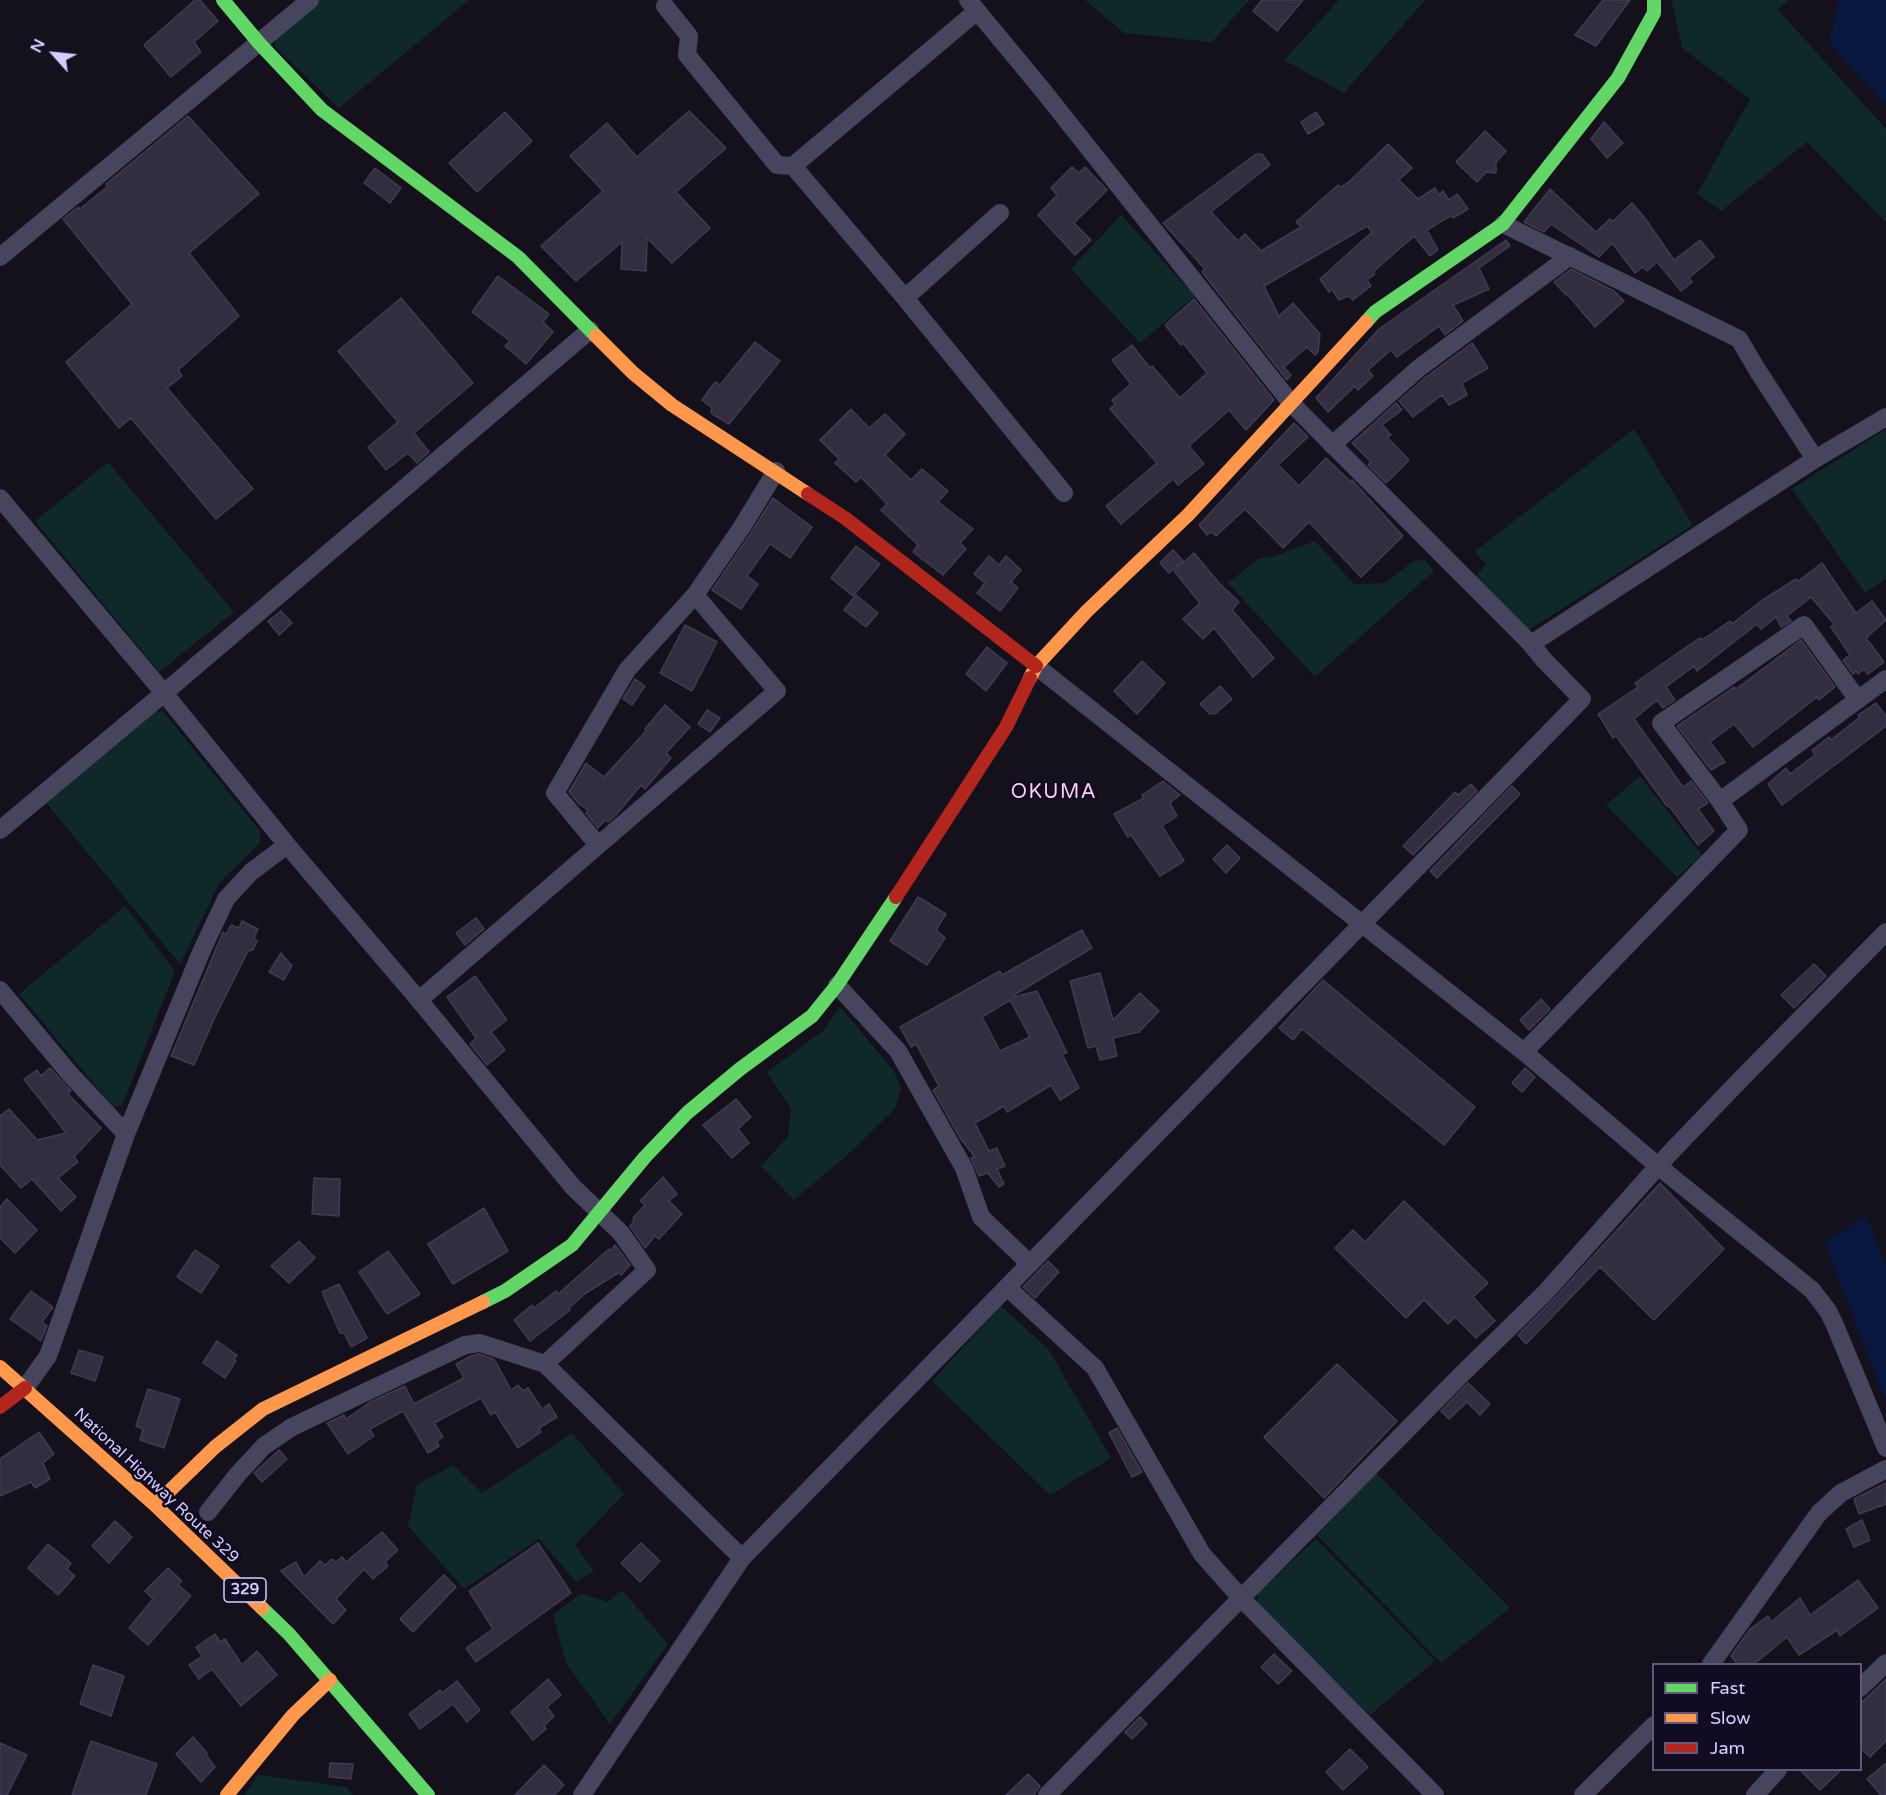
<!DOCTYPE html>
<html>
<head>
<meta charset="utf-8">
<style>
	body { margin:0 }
	#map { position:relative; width:1886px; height:1795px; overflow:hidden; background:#14111d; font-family:"Varela Round",sans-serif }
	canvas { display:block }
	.legend { position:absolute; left:1652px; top:1663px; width:210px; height:108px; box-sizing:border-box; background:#110c22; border:2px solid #5f597a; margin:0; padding:8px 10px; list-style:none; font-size:18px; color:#d5cdff }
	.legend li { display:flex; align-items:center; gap:12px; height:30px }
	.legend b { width:30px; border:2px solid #5f597a }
	.north { position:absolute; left:24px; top:24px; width:60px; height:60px; -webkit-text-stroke:4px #110c22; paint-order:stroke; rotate:297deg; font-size:16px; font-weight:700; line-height:24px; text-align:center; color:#d5cdff }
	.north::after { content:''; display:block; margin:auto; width:21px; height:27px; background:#d5cdff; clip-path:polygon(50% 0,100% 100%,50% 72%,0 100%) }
</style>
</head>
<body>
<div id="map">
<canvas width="1886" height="1795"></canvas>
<ul class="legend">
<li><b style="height:8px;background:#63d668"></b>Fast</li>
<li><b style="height:8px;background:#ff974d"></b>Slow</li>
<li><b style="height:8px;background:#b3261e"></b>Jam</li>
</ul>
<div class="north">N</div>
</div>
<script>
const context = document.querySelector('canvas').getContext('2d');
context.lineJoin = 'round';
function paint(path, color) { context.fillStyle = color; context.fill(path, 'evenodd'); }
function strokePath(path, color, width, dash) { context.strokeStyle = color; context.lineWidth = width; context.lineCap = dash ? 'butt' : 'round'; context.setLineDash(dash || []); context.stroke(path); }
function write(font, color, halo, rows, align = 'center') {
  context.font = font + ' "Varela Round",sans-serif'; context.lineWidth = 5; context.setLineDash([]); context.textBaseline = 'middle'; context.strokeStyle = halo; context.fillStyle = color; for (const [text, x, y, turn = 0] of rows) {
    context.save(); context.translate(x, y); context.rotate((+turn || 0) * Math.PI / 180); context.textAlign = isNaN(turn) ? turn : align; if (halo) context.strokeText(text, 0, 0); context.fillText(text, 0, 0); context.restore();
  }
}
paint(new Path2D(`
	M318 0H469L339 108 274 46 278 33Z
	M1085 0H1249L1212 42 1124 33Z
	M1339 0H1425L1344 93 1284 60Z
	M1673 0H1788L1778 10 1886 129V222L1807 142 1721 211 1697 194 1750 99 1682 48 1672 3Z
	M1121 215 1195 296 1140 343 1071 269Z
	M1634 429 1693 525 1529 630 1475 577 1486 565 1475 551Z
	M1886 429V578L1865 593 1792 489Z
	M108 462 234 612 159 672 35 521Z
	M1315 541 1354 584 1385 583 1413 561 1425 560 1434 571 1315 677 1228 583 1258 559 1275 556Z
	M163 711 261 832 259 844 220 882 180 964 46 803 153 712Z
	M1640 776 1702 855 1677 877 1606 805Z
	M125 906 175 971 122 1106 113 1107 19 994Z
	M840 1007 894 1071 901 1088 895 1109 853 1150 794 1200 761 1166 788 1136 791 1109 767 1072 824 1030Z
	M1001 1306 1049 1350 1111 1458 1050 1495 932 1381Z
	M572 1433 624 1494 575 1545 594 1571 576 1582 539 1539 464 1589 408 1526 417 1485 453 1465 482 1493Z
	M1376 1473 1510 1608 1441 1663 1317 1535Z
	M1316 1539 1435 1661 1370 1715 1257 1602 1258 1593Z
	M622 1590 668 1644 610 1724 566 1663 553 1615 581 1593 608 1602Z
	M258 1775 347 1787 353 1795H245Z`), '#0f282a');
paint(new Path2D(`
	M1839 0H1886V106L1829 43Z
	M1866 1217 1871 1226 1886 1267V1402L1824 1242Z`), '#07173e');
const building = new Path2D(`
	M195 0H200L218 21 194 42 201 52 171 77 144 45Z
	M1262 0H1303L1277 31 1253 11Z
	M1603 0H1630L1596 46 1575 35Z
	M689 111 726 148 676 192 710 228 672 263 647 238 646 271 621 269 622 242 576 281 541 246 603 191 570 156 607 123 637 157Z
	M505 112 532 141 477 192 449 163Z
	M1316 112 1324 124 1308 134 1301 122Z
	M188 116 259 194 189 253 239 316 178 370 182 376 167 388 253 489 216 519 131 418 119 428 66 362 132 304 63 219 78 207 80 209 108 186 106 184Z
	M1604 122 1623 143 1607 158 1591 139Z
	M1485 131 1506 151 1496 162V173L1486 172 1477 182 1456 162Z
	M1388 144 1412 168 1399 180 1418 199 1435 188 1439 195 1443 191 1449 200 1457 194 1468 209 1453 218 1450 216 1427 230 1438 250 1430 256 1414 236 1373 272 1375 274 1367 280 1371 286 1353 300 1348 296 1339 300 1332 289 1329 292 1320 279 1372 232 1367 226 1264 286 1279 316 1293 303 1320 334 1318 352 1315 355 1307 347 1284 367 1291 375 1287 380 1202 272 1205 269 1163 223 1256 154H1262L1270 165 1211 212 1238 241 1245 234 1261 251 1301 227 1296 222 1338 185 1341 187 1350 181Z
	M1072 167 1079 173 1085 167 1107 190 1074 223 1091 240 1075 255 1038 215 1057 195 1051 188Z
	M375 168 401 188 390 203 364 183Z
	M1550 189 1596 232 1610 219 1612 222 1632 203 1644 217 1674 260 1700 240 1714 257 1689 278 1692 282 1681 291 1657 262 1647 271 1643 267 1635 273 1612 243 1599 257 1551 224 1544 232 1524 222Z
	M1506 240 1510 246 1479 268 1489 289 1453 305 1463 321 1445 335 1439 326 1397 357 1391 350 1368 370 1373 376 1358 390 1355 386 1328 412 1316 398 1379 329Z
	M1571 269 1614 291 1624 301 1595 327 1567 294 1566 295 1554 282Z
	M498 276 549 314 543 322 553 332 526 364 505 346 510 341 472 312Z
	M401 298 473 383 414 433 429 452 417 463 408 453 386 470 368 447 398 422 338 351Z
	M1194 299 1274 400 1246 430 1229 410 1189 446 1204 464 1178 485 1173 479 1121 524 1106 506 1157 463 1110 409 1115 404 1112 400 1131 384 1112 360 1132 345 1150 368 1152 366 1180 398 1207 373 1183 343 1181 345 1165 325Z
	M755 342 780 361 729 424 711 413 712 408 702 400 715 382 720 385Z
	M1472 343 1488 368 1462 383 1467 395 1449 405 1442 395 1413 417 1399 401 1426 377Z
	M1396 403 1402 410 1382 425 1391 435 1387 437 1409 460 1386 483 1368 465 1371 462 1352 443Z
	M851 409 869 428 885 414 905 434 885 455 911 480 922 469 948 491 938 502 973 529 960 543 966 549 943 575 913 552 918 545 881 510 887 504 861 477 856 482 835 463 839 459 820 440Z
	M1294 423 1308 437 1278 465 1299 486 1326 458 1351 482 1352 480 1403 536 1361 577 1309 522 1283 548 1245 509 1216 536 1211 532 1207 535 1199 525Z
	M773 498 812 527 790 558 770 544 747 576 758 584 741 609 712 590 751 533Z
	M856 546 880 564 853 596 831 578Z
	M1173 550 1183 561 1169 573 1160 563Z
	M1194 553 1219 583 1239 602 1232 610 1274 658 1253 677 1214 628 1203 639 1183 619 1200 603 1174 571Z
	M989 556 999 565 1006 556 1021 570 1011 582 1018 588 1000 611 977 593 985 583 974 574Z
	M1822 563 1856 613 1872 601 1886 620 1866 638 1884 662 1868 674 1864 669 1858 674 1856 671 1853 674 1843 660 1850 655 1831 627 1834 624 1811 597 1787 616 1791 621 1781 627 1776 617 1761 629 1757 624 1697 671 1694 666 1666 687 1675 700 1663 708 1657 700 1634 719 1683 787 1691 781 1708 803 1698 809 1714 831 1698 845 1670 807 1667 806 1616 736 1613 738 1598 714 1638 687 1635 683 1679 652 1700 638 1702 640 1730 621 1732 624 1761 601 1796 579 1798 581Z
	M856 595 878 613 866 627 844 610Z
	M281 611 292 623 279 635 268 621Z
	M685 625 717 642 692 691 660 673Z
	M1801 640 1835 687 1819 700 1817 697 1753 747 1734 724 1710 742 1725 762 1711 770 1677 726 1734 687 1736 689Z
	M987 647 1007 663 986 691 966 674Z
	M1142 661 1165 683 1137 714 1114 691Z
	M635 679 645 686 632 705 623 699Z
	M1220 686 1232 699 1215 714H1210L1200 704Z
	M1876 703 1886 716V726L1782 805 1768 784 1786 768 1790 774 1815 755 1812 750 1829 737 1831 740 1860 717 1858 715Z
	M665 705 690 727 666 753 671 758 645 789 641 785 616 815 608 822 605 820 598 828 586 813 588 810 579 804 569 792 586 763 604 777 646 731 645 729Z
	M707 710 720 718 710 732 698 724Z
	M1163 781 1180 795 1170 803 1177 816 1162 826 1184 861 1160 876 1131 835 1128 837 1114 814 1144 798 1142 795Z
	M1471 784 1477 791 1413 855 1403 846 1455 792 1458 795Z
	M1512 786 1520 794 1437 878 1430 871Z
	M1227 845 1240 858 1226 873 1213 859Z
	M918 897 946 914 936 930 945 938 927 965 890 941Z
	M476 918 484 929 465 945 456 933Z
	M242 921 258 929 254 938 257 941 253 950 248 951 215 1017 194 1065 171 1056 223 932 226 934 231 925 239 928Z
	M1082 930 1092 948 1014 995V997L1037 991 1067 1053 1062 1054 1079 1088 1060 1100 1051 1085 1007 1112 1004 1106 975 1123 989 1151 997 1148 1005 1166 997 1169 1004 1184 999 1187 988 1173 979 1176 971 1158 975 1157 960 1138 933 1090 939 1086 916 1044 911 1047 900 1027 1000 971 1002 975ZM1010 1000 1030 1037 1000 1051 982 1017Z
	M281 953 292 966 284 980 269 972Z
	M1814 964 1826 976 1794 1008 1781 995Z
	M1100 973 1113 1020 1140 993 1159 1011 1139 1032 1113 1038 1117 1056 1100 1060 1096 1046 1088 1048 1070 981Z
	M475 976 507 1020 491 1032 505 1050 487 1065 470 1044 476 1038 447 997Z
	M1323 980 1475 1107 1444 1145 1302 1029 1293 1040 1279 1028Z
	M1541 999 1550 1009 1529 1030 1520 1020Z
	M50 1068 71 1091 68 1094 101 1128 74 1157 78 1162 58 1178 76 1197 61 1211 32 1179 21 1188 0 1165V1116L9 1109 37 1140 66 1133 24 1079 37 1070 41 1076Z
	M1525 1068 1535 1077 1522 1092 1512 1083Z
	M736 1099 751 1117 738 1129 749 1143 732 1158 703 1125Z
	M663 1177 677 1194 669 1201 682 1214 659 1239 655 1236 645 1248 630 1226 634 1221 633 1218 645 1205 640 1201Z
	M314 1178 340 1179 339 1216 312 1214Z
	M1660 1183 1724 1249 1654 1320 1600 1267 1526 1344 1518 1335 1552 1301Z
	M7 1199 37 1230 15 1253 0 1238V1207Z
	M1404 1201 1488 1283 1473 1297 1495 1321 1476 1338 1455 1317 1448 1324 1424 1300 1406 1318 1335 1248 1353 1230 1365 1242Z
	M484 1208 508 1251 453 1284 428 1244Z
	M299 1241 315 1258 289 1283 271 1266Z
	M615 1245 630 1265 621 1275 618 1273 586 1293 569 1308 570 1310 530 1341 514 1320 532 1305 534 1308 556 1291 558 1294 609 1249 611 1251Z
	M195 1250 219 1266 201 1293 177 1277Z
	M388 1251 420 1294 387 1314 359 1272Z
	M1048 1261 1059 1272 1035 1298 1023 1287Z
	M339 1284 367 1338 351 1347 344 1333H340L322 1292Z
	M31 1291 53 1307 42 1322 47 1326 41 1341 10 1319Z
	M217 1341 237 1355 234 1359 236 1361 225 1378 203 1363Z
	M79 1350 103 1357 95 1381 71 1373Z
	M479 1354 494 1359 511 1390 518 1385 523 1391 528 1388 542 1409 549 1404 557 1417 539 1428 541 1432 518 1448 495 1412 491 1415 481 1398 434 1423 443 1437 437 1441 439 1446 428 1453 403 1411 370 1429 374 1436 348 1454 327 1423 344 1415 346 1419 370 1402 405 1386 414 1404 464 1378 456 1364 471 1356Z
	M1337 1364 1397 1421 1324 1498 1264 1437Z
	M1468 1383 1490 1404 1480 1415 1467 1402 1449 1419 1441 1411Z
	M148 1389 180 1399 164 1448 140 1440 143 1429 136 1426Z
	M1117 1428 1142 1472 1132 1477 1109 1433Z
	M39 1432 54 1454 43 1463 50 1479 35 1488 31 1482 0 1496V1459Z
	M279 1450 287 1459 262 1482 254 1473Z
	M1886 1483V1504L1859 1514 1854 1499Z
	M1862 1520 1870 1540 1854 1547 1846 1529Z
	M115 1521 132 1537 109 1563 92 1546Z
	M382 1532 398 1550 385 1562 388 1566 373 1579 364 1569 336 1599 346 1610 333 1624 281 1571 296 1562 304 1577 320 1561 325 1565 332 1559 336 1562 342 1557 346 1562Z
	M538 1543 571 1593 476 1662 466 1648 493 1629 469 1591Z
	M641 1543 660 1561 640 1582 621 1563Z
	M48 1544 71 1563 67 1569 75 1576 58 1595 28 1568Z
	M168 1568 182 1581 178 1585 191 1596 148 1645 129 1628 153 1599 145 1591Z
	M444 1575 456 1587 413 1632 400 1619Z
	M1858 1580 1878 1608 1840 1636 1837 1630 1799 1655 1787 1637 1753 1665H1738L1731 1656 1750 1629 1768 1616 1771 1622 1800 1598 1810 1615Z
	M215 1634 220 1642 225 1639 242 1665 257 1651 277 1675 241 1706 212 1669 199 1679 189 1665 202 1656 196 1647Z
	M1274 1654 1292 1671 1278 1684 1261 1667Z
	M93 1665 124 1676 111 1716 80 1704Z
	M548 1679 561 1695 547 1707 554 1716 544 1726 546 1729 533 1740 511 1712Z
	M1886 1679V1741L1870 1757 1860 1748V1704Z
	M457 1681 480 1710 467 1722 453 1704 420 1729 409 1714 440 1690 442 1693Z
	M1140 1717 1147 1724 1132 1739 1125 1732Z
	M193 1737 207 1753 206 1755 215 1767 201 1782 176 1754Z
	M91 1741 157 1764 146 1795H72Z
	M0 1743 27 1755 7 1795H0Z
	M1350 1749 1368 1767 1343 1790 1326 1772Z
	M330 1763 353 1764 351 1779 329 1777Z
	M1886 1763V1795H1881L1867 1779Z
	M544 1765 564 1785 554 1795H515Z
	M1800 1770H1841L1820 1790Z
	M1028 1774 1040 1786 1034 1795H1006Z`);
paint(building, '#322e3f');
strokePath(building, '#403a52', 1.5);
strokePath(new Path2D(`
	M665 6 689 36 687 55 777 165 793 166
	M977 11 793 166 905 298 1064 493
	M1503 224 1739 339 1758 371 1815 459
	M0 257 310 0
	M905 298 1000 213
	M1332 445 1419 368 1570 256
	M0 498 164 693 287 845 419 1000 573 1187 621 1233 647 1270 545 1364
	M1531 644 1815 459 1886 417
	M1036 666 1524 1052 1658 1166 1812 1290 1828 1311 1834 1323 1886 1448
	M1720 801 1661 723 1804 625 1858 700
	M0 830 164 693 590 330
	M598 845 555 793 627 670 695 595
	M837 985 898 1051 964 1168 981 1217 1030 1264
	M0 990 70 1074 126 1134
	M419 1000 777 691 695 595 742 527 776 471
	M1524 1052 1739 830 1720 801 1886 679
	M1007 1287 1095 1368 1202 1554 1241 1598 1435 1795
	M25 1388 48 1356 126 1134 202 950 226 899 251 872 287 845
	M208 1512 238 1474 264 1446 292 1427 465 1345 480 1343 545 1364 742 1558
	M1711 1664 1819 1513 1841 1493 1886 1469
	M1860 1688 1886 1663
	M582 1795 742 1558 1582 699 1544 660 1531 644 1291 403 1041 88 968 0
	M1047 1795 1462 1374 1544 1294 1668 1155 1742 1078 1886 932
	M1583 1795 1654 1725
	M1755 1795 1778 1770`), '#47455e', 18);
strokePath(new Path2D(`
	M223 0 259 43 322 110 518 257 596 336
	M1366 322 1375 312 1503 224 1618 78 1654 13V0
	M483 1302 505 1291 572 1245 645 1157 687 1113 740 1069 812 1016 837 985 896 897
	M262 1608 289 1634 428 1795`), '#63d668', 14);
strokePath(new Path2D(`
	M596 336 633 373 672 405 808 494
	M1030 678 1036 666 1087 611 1188 515 1366 322
	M0 1367 155 1505 262 1608
	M155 1505 215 1447 263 1409 483 1302
	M227 1795 293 1715 330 1680`), '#ff974d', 14);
strokePath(new Path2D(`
	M808 494 845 518 1036 666
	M896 897 1006 727 1030 678
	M0 1407 25 1388`), '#b3261e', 14);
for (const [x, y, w] of [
	[245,1590,42]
]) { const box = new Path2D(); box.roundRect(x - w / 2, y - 12, w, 24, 4.5); context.fillStyle = '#110c22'; context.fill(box); strokePath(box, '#d5cdff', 1.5); }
write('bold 15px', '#d5cdff', null, [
	["329",245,1590]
]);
write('16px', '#d5cdff', '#110c22', [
	["National Highway Route 329",156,1486,43]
]);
context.letterSpacing = '1.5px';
write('20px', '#ffcfea', '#110c22', [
	["OKUMA",1054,793]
]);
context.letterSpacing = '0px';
</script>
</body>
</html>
